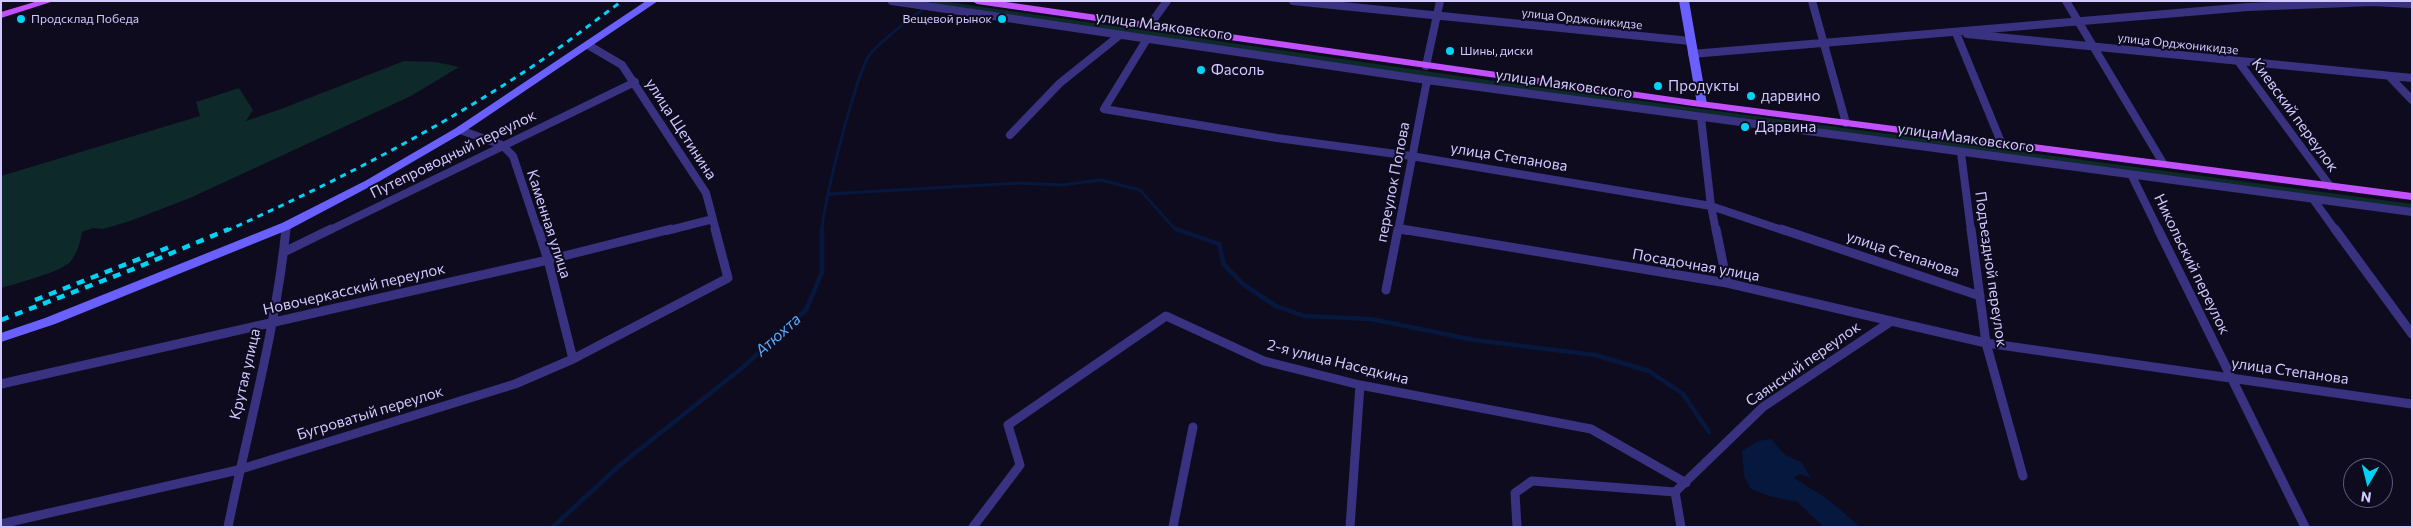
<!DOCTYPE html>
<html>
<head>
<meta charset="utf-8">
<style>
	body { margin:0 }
	#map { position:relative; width:2413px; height:528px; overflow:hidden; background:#0f0b1f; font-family:Commissioner,sans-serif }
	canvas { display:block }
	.frame { position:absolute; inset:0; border:2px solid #d1c9ff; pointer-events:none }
	.north { position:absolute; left:2343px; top:458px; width:50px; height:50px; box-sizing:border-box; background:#0f0b1f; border:1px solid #5d5779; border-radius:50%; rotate:188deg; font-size:14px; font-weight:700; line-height:20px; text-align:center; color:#d1c9ff }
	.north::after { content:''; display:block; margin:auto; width:18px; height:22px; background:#00d3f4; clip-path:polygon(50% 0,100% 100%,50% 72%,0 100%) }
</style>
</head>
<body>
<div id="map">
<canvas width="2413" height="528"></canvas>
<div class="frame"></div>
<div class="north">N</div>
</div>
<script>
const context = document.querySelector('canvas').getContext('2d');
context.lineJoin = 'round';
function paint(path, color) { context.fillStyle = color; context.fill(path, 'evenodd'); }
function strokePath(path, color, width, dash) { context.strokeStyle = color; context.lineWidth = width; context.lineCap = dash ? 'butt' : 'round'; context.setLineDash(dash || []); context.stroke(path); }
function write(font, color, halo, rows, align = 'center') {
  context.font = font + ' Commissioner,sans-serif'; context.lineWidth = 4; context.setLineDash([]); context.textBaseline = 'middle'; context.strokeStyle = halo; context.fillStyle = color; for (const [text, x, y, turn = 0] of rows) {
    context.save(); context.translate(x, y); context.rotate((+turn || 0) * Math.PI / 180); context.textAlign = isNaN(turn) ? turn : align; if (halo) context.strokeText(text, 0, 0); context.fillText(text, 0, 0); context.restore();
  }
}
paint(new Path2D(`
	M906 1H941L1522 85 2412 204V209L1520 91Z
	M404 61 436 62 459 67 411 96 190 198 130 221 103 229 93 228 82 232C80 242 78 252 71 261 64 271 15 284 1 288V176L200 116 196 102 239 88 253 110 246 121 281 109Z`), '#0d2929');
paint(new Path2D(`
	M1771 439 1785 455 1801 462 1811 478 1799 474 1794 478 1829 500 1860 527H1824L1797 502 1769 496 1751 489 1744 476 1742 451 1758 441Z`), '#06183d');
strokePath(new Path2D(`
	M829 194 1019 183 1061 185 1101 180 1140 190 1175 229 1180 231
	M822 231C822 207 857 69 871 53 888 34 914 17 933 1`), '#06183d', 3);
strokePath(new Path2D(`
	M1176 229 1219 244 1224 265 1244 285 1276 306 1304 316 1371 319 1474 340 1595 355 1649 371 1683 394 1709 432
	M553 527 620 465 742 368 806 310 822 272V229`), '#06183d', 4.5);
strokePath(new Path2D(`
	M892 1 1427 80 2412 212
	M1293 1 1690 41
	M1812 1 1846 123
	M2066 1 2163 163
	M1149 26 1167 1
	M1956 33 2001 142
	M1967 34 2412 78
	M1147 39 1104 109 1277 138 1411 156 1711 206 1785 231
	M588 45 622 65 706 193 716 231
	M1692 54 2248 7 2372 2 2412 4
	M2238 61 2330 186
	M1426 66 1440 1
	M2389 76 2412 100
	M1701 118 1711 206 1716 231
	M460 130 502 145 513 156 538 231
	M1010 135 1060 83 1120 35
	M1961 153 1971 231
	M2132 176 2159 231
	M2313 199 2336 231
	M1398 229 1408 231
	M286 231V226
	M328 231 635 82
	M666 231 713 219
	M1398 231 1427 80`), '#383281', 8);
strokePath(new Path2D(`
	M538 229 548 260 573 359
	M1401 229 1727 283 1986 343 2412 404
	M1716 229 1727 283
	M1781 229 1980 296
	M1971 229 1986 343 2023 476
	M2158 229 2305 527
	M2335 229 2412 334
	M284 252 331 229
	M1386 290 1398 229
	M1 384 548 260 671 229
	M1675 492 1763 407 1890 322
	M1675 492 1681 527
	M1 524 238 470 515 384 573 359 728 278 715 229
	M228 527C248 428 276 330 286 229
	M973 527 1020 465 1008 425 1166 316 1264 361 1360 385 1591 429 1686 483
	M1173 527 1193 427
	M1350 527 1360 385
	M1517 527 1515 493 1532 481 1675 492`), '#383281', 9);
paint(new Path2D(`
	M646 1H658L464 132 373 185 290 229 55 324 1 342V333L45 318 282 223 365 181 456 128Z
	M1679 1H1689L1707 104 1702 107 1697 104Z`), '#6960ff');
paint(new Path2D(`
	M38 1H54L1 18V12Z
	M972 1H999L1693 100 2412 193V200L1693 106 977 4Z`), '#c350ff');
strokePath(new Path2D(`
	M226 231C329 185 429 134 524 72 558 50 589 25 622 1`), '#00d3f4', 3, [6, 5.5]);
strokePath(new Path2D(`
	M35 300 172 246
	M1 320 136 268 229 229`), '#00d3f4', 4.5, [8, 7]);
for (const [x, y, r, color] of [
	[21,19,5,"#00d3f4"],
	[1002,19,5,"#00d3f4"],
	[1450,51,5,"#00d3f4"],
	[1201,70,5,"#00d3f4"],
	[1658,86,5,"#00d3f4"],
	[1751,96,5,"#00d3f4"],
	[1745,127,5,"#00d3f4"]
]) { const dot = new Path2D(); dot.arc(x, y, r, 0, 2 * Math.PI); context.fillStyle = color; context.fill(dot); strokePath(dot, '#0f0b1f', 2); }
write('12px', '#d1c9ff', '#0f0b1f', [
	["Продсклад Победа",31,19],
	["Вещевой рынок",992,19,"right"],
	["Шины, диски",1460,51]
], 'left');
write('12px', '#d1c9ff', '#0f0b1f', [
	["улица Орджоникидзе",1582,19,6],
	["улица Орджоникидзе",2178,44,6]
]);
write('15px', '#d1c9ff', '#0f0b1f', [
	["улица Маяковского",1164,26,8],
	["улица Маяковского",1564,84,8],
	["Киевский переулок",2295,115,54],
	["улица Щетинина",681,129,57],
	["улица Маяковского",1966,138,8],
	["Путепроводный переулок",453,154,-26],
	["улица Степанова",1509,157,9],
	["переулок Попова",1393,182,-79],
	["Каменная улица",549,224,72],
	["улица Степанова",1903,254,18],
	["Никольский переулок",2192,264,64],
	["Посадочная улица",1696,265,10],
	["Подъездной переулок",1991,269,82],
	["Новочеркасский переулок",354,289,-13],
	["2-я улица Наседкина",1338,362,14],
	["Саянский переулок",1803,364,-35],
	["улица Степанова",2290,371,8],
	["Крутая улица",245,374,-77],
	["Бугроватый переулок",370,413,-17]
]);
write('15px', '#d1c9ff', '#0f0b1f', [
	["Фасоль",1211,70],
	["Продукты",1668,86],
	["дарвино",1761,96],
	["Дарвина",1755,127]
], 'left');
write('italic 16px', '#57abff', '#0f0b1f', [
	["Атюхта",778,335,-42]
]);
</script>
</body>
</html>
